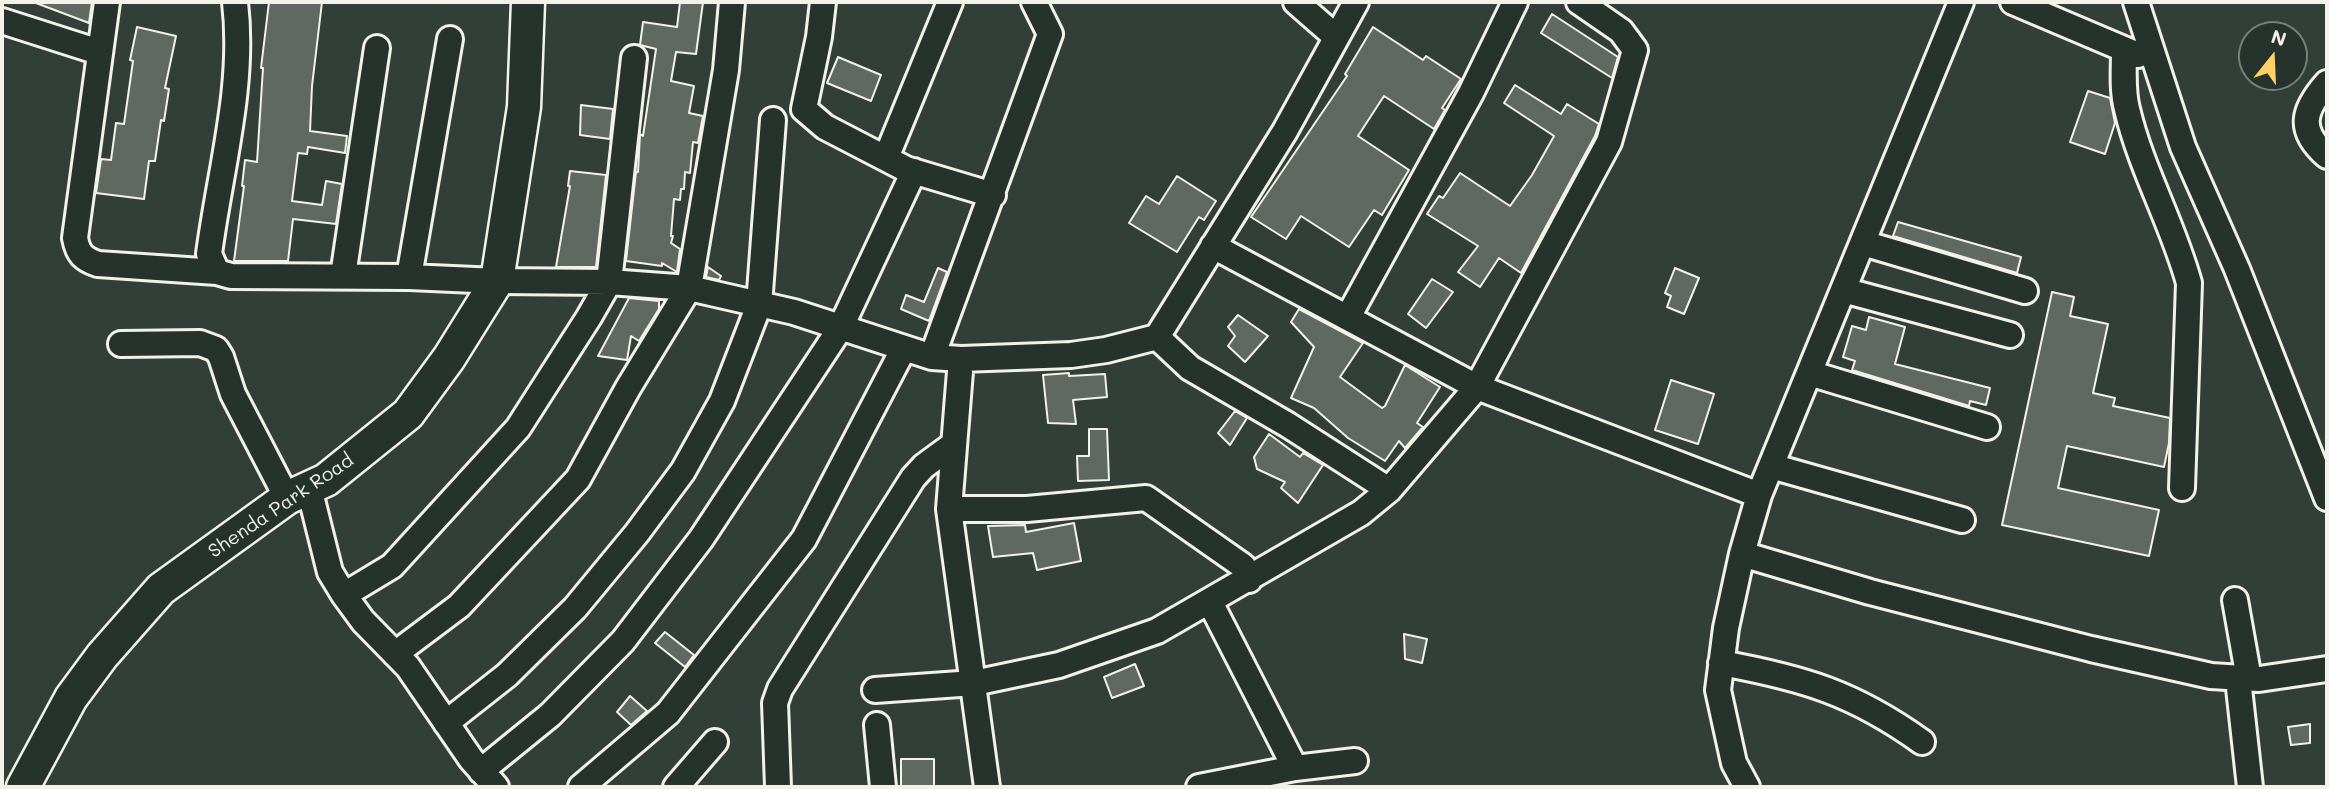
<!DOCTYPE html>
<html>
<head>
<meta charset="utf-8">
<style>
	body { margin:0 }
	#map { position:relative; width:2329px; height:789px; overflow:hidden; background:#323e38; font-family:Mali,sans-serif }
	canvas { display:block }
	.frame { position:absolute; inset:0; border:4px solid #f4f1e8; pointer-events:none }
	.north { position:absolute; left:2238px; top:21px; width:70px; height:70px; box-sizing:border-box; background:#26332d; border:2px solid #787f78; border-radius:50%; rotate:18deg; font-size:19px; font-weight:700; line-height:28px; text-align:center; color:#f4f1e8 }
	.north::after { content:''; display:block; margin:auto; width:24px; height:32px; background:#ffd166; clip-path:polygon(50% 0,100% 100%,50% 72%,0 100%) }
</style>
</head>
<body>
<div id="map">
<canvas width="2329" height="789"></canvas>
<div class="frame"></div>
<div class="north">N</div>
</div>
<script>
const context = document.querySelector('canvas').getContext('2d');
context.lineJoin = 'round';
function paint(path, color) { context.fillStyle = color; context.fill(path, 'evenodd'); }
function strokePath(path, color, width, dash) { context.strokeStyle = color; context.lineWidth = width; context.lineCap = dash ? 'butt' : 'round'; context.setLineDash(dash || []); context.stroke(path); }
function write(font, color, halo, rows, align = 'center') {
  context.font = font + ' Mali,sans-serif'; context.lineWidth = 7; context.setLineDash([]); context.textBaseline = 'middle'; context.strokeStyle = halo; context.fillStyle = color; for (const [text, x, y, turn = 0] of rows) {
    context.save(); context.translate(x, y); context.rotate((+turn || 0) * Math.PI / 180); context.textAlign = isNaN(turn) ? turn : align; if (halo) context.strokeText(text, 0, 0); context.fillText(text, 0, 0); context.restore();
  }
}
const building = new Path2D(`
	M36 2H92L89 23 36 3Z
	M269 2H322L312 86 310 131 347 136 345 153 308 147 307 154 298 153 292 201 322 205 326 181 342 184 336 224 293 219 288 261H234L244 186H242L245 160 257 162 263 68H261Z
	M680 2H703L696 54 676 52 671 81 694 86 689 113 703 116 698 143 693 142 690 173 685 172 684 189H681L680 200 674 199 671 236H673L671 243 680 249 677 272 662 263V266L626 261 636 172H638L640 134 643 136 656 49 640 45 643 22 677 27Z
	M1552 14 1618 57 1612 78 1541 33Z
	M137 27 176 36 165 88 169 89 164 121 161 120 155 161H149L144 199 96 193 101 159 111 160 116 123 124 124 133 61 130 60Z
	M1373 27 1423 60 1426 56 1461 79 1442 108 1445 110 1434 129 1384 96 1358 136 1409 170 1382 215 1374 210 1349 247 1301 216 1286 239 1251 217 1347 76 1345 74Z
	M838 57 881 75 871 101 827 83Z
	M1515 85 1561 114 1567 104 1599 124 1595 136 1521 273 1499 258 1480 287 1458 272 1478 246 1427 214 1439 196 1443 198 1460 173 1510 206 1532 175 1554 136 1504 103Z
	M2088 91 2110 98 2115 123 2105 154 2070 142Z
	M581 105 613 109 610 139 580 135Z
	M570 171 606 175 596 267H556L570 186H568Z
	M1177 176 1216 201 1204 220 1199 217 1177 252 1129 223 1146 196 1159 204Z
	M1898 222 2021 257 2017 273 1893 236Z
	M708 267 721 276 719 280 706 277Z
	M938 268 947 272 929 321 901 309 906 295 924 302Z
	M1675 268 1699 278 1684 314 1667 307 1671 296 1665 293Z
	M1432 279 1453 292 1426 328 1408 314Z
	M2052 292 2074 297 2070 316 2108 324 2093 393 2115 398 2113 406 2170 418 2169 443 2164 467 2067 446 2058 488 2159 510 2149 556 2002 525Z
	M629 298 659 301V309L639 341 631 336 627 360 598 356Z
	M1299 309 1363 343 1340 377 1382 408 1385 406 1405 365 1440 387 1417 423 1423 427 1405 448 1399 441 1385 461 1348 438 1314 408 1291 398 1314 347 1291 322Z
	M1238 315 1268 336 1245 362 1228 346 1235 336 1228 327Z
	M1869 317 1905 327 1895 364 1990 388 1986 405 1970 401 1969 406 1852 370 1855 361 1843 357 1852 326 1866 330Z
	M1069 373V376L1105 374 1107 397 1073 400 1076 424 1048 423 1043 375Z
	M1671 380 1714 394 1698 444 1655 430Z
	M1235 411 1247 418 1230 445 1218 433Z
	M1089 429H1107L1109 480 1078 481 1077 456H1089Z
	M1269 434 1300 457 1303 453 1323 465 1298 503 1281 488 1285 482 1257 469 1254 457Z
	M1074 523 1081 561 1037 570 1033 553 993 557 988 526 1025 525 1026 532Z
	M665 632 694 655 685 667 655 643Z
	M1404 634 1427 639 1422 663 1405 659Z
	M1135 664 1144 686 1112 698 1104 677Z
	M630 696 647 711 631 725 617 712Z
	M2310 724V743L2291 745 2288 727Z
	M901 759H934V787H901Z`);
paint(building, '#5f6861');
strokePath(building, '#f4f1e8', 2);
const minor = new Path2D(`
	M107 2 75 238C78 254 83 259 98 264L217 272 231 276 409 277 497 281 609 282 689 288 794 312 932 357 961 359 1071 355 1106 350 1157 337 1285 131 1356 2
	M823 2 819 37 804 109 825 127 906 169 993 195
	M1296 2 1336 37
	M2013 2 2138 55
	M2136 2 2183 147 2237 269 2327 498
	M2 21 99 52
	M2124 50C2124 70 2122 90 2127 109 2141 169 2173 224 2189 283L2182 488
	M2327 83C2303 110 2297 130 2327 156
	M886 158 950 2
	M1863 243 2025 291
	M1213 246 1477 387 1759 495
	M217 272 209 254C220 170 245 86 235 2
	M343 276 377 48
	M409 277 450 39
	M1843 290 2010 335
	M1348 317 1471 93 1515 2
	M1157 337 1190 368 1288 425 1389 490
	M121 344 200 343 216 349 221 357 233 394 287 498
	M932 357 1050 34 1034 2
	M961 359 949 509 987 787
	M1809 373 1987 427
	M1771 466 1962 520
	M309 488 330 572 344 595 363 621 408 667 471 759 496 787
	M949 509H1027L1146 498 1243 566 1249 580
	M1742 554 1870 592 2091 649 2211 676 2259 679 2327 669
	M344 595 392 566 518 428 589 317 609 282 634 58
	M2235 600 2249 679
	M1210 602 1295 768
	M395 654 459 606 578 479 628 388 689 288 726 70 732 2
	M1721 663C1803 678 1854 693 1922 742
	M2238 679 2250 787
	M875 690 974 683 1059 665 1157 631 1361 513 1389 490 1477 387 1609 142 1635 50 1621 31 1579 2
	M446 723 507 675 575 608 637 533 683 471 722 401 759 305 773 120
	M877 725 883 787
	M481 771 550 715 623 641 701 539 841 327 914 171
	M581 787 668 713 804 539 904 348
	M676 787 715 742
	M778 787 775 703 780 689 913 478 924 466 954 444
	M1199 787 1295 768 1355 761
	M1747 787 1734 763 1718 690 1726 628 1742 554 1759 495 1961 2`);
const major = new Path2D(`
	M23 787 71 698 102 656 161 589 287 498 326 480 408 414 449 358 497 281 524 107 528 2`);
strokePath(minor, '#f4f1e8', 30);
strokePath(major, '#f4f1e8', 37);
strokePath(minor, '#26332d', 24);
strokePath(major, '#26332d', 32);
write('19px', '#f4f1e8', '#26332d', [
	["Shenda Park Road",281,506,-34]
]);
</script>
</body>
</html>
